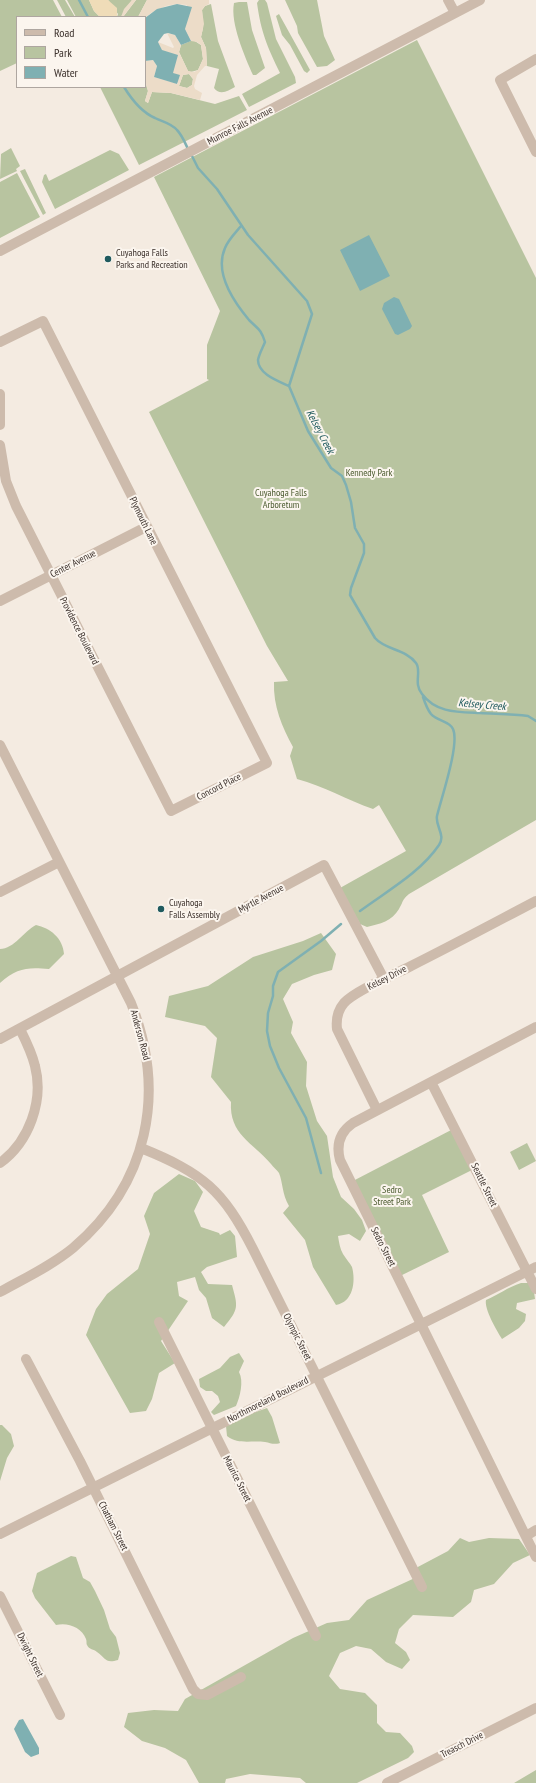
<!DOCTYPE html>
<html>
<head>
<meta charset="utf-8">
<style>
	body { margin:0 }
	#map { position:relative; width:536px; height:1783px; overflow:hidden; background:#f4ebe1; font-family:"PT Sans Narrow",sans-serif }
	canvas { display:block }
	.legend { position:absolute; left:16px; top:16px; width:130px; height:72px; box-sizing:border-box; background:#fbf5ee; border:1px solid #aea6a0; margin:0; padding:5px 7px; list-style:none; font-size:12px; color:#3b302b }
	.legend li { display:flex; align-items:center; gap:8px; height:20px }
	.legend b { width:20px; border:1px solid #aea6a0 }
</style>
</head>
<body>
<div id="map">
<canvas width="536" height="1783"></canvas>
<ul class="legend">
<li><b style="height:5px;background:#cdbbac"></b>Road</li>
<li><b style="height:11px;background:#b8c4a0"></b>Park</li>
<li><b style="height:11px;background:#7fb0b2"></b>Water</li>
</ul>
</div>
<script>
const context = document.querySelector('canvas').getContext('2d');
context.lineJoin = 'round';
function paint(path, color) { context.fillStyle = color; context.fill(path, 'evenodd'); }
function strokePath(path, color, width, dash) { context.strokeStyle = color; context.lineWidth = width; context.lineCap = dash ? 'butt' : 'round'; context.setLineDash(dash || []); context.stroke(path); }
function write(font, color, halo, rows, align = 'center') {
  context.font = font + ' "PT Sans Narrow",sans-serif'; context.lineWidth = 4; context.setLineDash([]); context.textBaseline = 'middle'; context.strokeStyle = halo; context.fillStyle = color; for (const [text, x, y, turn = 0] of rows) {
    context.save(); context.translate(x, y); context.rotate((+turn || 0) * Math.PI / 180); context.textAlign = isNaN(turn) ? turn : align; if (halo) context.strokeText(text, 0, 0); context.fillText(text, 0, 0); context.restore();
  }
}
paint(new Path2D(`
	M0 0H53L62 17H17V63L0 71Z
	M57 0H65L75 17H66Z
	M67 0H89L94 11 100 17H76Z
	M108 0H132L121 17H117L118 14Z
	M136 0H147L138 17H123Z
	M259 0H265L267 3 276 39 295 77 296 83 249 107 242 94 280 73C267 46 261 32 257 3Z
	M285 0H317L324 36 335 60 327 66 317 67 298 33 297 26Z
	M239 2H247L252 30 265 68 256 75H253C245 57 230 23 234 3Z
	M211 4 218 41 235 87C228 91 220 96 214 88L219 69 207 66 206 48 201 37 203 28 202 10 205 6Z
	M279 14 310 70 307 73 304 71 290 45 282 35 276 16Z
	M193 40 201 45 203 59 198 70 191 72 188 71 179 52 181 45Z
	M417 40 536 278V820L409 894C401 901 404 901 399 909 392 921 380 924 367 927L360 924 340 888 406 851 379 805 373 809C347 800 324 786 297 779L290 756 293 747C282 727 273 706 274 682L288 681 267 646 149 412 209 380 207 379V345L220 311 154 177Z
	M189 74 193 79 192 85 187 88 179 86 183 75Z
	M145 81 148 91 145 101 148 103 152 92 171 93 215 104 239 96 247 110 139 165 100 87H145Z
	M11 148 20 166 16 169 17 171 0 179 1 154Z
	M110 150 119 154 129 170 55 209 42 182 44 175 46 174 49 181Z
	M25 169 46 213 43 215 20 171Z
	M17 173 40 217 0 238V182Z
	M36 925C50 928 63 938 64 954L49 969C27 967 17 968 0 983V949C14 949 24 931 36 925Z
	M321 933 336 954 332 970 314 975 292 984 283 999 293 1022 291 1033 307 1062 306 1086 317 1121 327 1136 333 1177 341 1197 354 1209 362 1220 366 1231 360 1241 349 1234 338 1236C339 1242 340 1249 343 1254 346 1259 350 1263 352 1267 356 1282 353 1302 336 1305L313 1267 305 1240 283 1213 289 1206C282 1194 283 1183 279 1173 277 1170 273 1167 271 1164 252 1142 229 1134 231 1102L211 1077 217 1038 205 1026 165 1017 169 996 208 986 253 957 303 941Z
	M455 1128 476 1168 422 1195 449 1252 398 1277 351 1182Z
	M527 1143 536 1161 519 1170 510 1152Z
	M179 1174 195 1181 203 1192 194 1211 201 1227 219 1233 220 1235 230 1230 235 1236 237 1257 207 1267 201 1272 208 1284 232 1285C238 1307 239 1309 224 1327L212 1318 206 1298 199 1290 195 1277 177 1282 179 1296 188 1301 161 1341 175 1363 159 1373 152 1399 146 1411 130 1413 86 1335 96 1309 107 1294 138 1269 150 1234 144 1216 154 1193Z
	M521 1283H528L534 1292 535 1299 517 1303 516 1309 526 1314 525 1321 519 1328 502 1339C497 1331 484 1309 486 1300 498 1295 508 1287 521 1283Z
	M239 1353 244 1361 239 1372C244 1381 240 1397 236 1406L214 1415 211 1412 220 1402 218 1396 212 1391H206L200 1387 199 1379 220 1368 230 1357Z
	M267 1408 272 1417 280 1443C273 1445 271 1443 265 1442 251 1440 239 1445 227 1436L226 1426 253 1413Z
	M0 1425H2L11 1434 14 1446 7 1458 0 1481Z
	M460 1538 469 1542 489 1538 519 1539 530 1555 513 1563 494 1584 474 1590 471 1602 453 1617 413 1615 399 1629 395 1643 406 1652 410 1660 402 1669 386 1662 371 1649 356 1646 340 1653 329 1676 340 1689 365 1693 377 1705V1723L386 1732 400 1733 412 1746 414 1752 408 1758 357 1783H306L300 1778 250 1774 226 1779 225 1783H199L186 1760 165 1748 142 1741 124 1727 128 1713 154 1710 178 1711 185 1699 293 1638 327 1623 349 1620 367 1600 417 1577 414 1569 448 1551Z
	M71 1556 76 1557 83 1578 90 1582 95 1591 104 1610 110 1629 116 1637 120 1653 118 1660C105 1664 106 1658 97 1652 94 1649 89 1650 87 1645 86 1644 87 1641 86 1639 82 1627 67 1622 56 1625L35 1598 32 1591 37 1573Z
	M536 1770V1783H514Z`), '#b8c4a0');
paint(new Path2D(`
	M89 0H108L117 8V17H100L94 11Z`), '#efdcb8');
paint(new Path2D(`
	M132 0H136L123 17H121L124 9Z
	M147 0H209V4L205 6 202 10 204 24 201 37 206 48 207 66H205L197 75 194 86 195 89 202 93 200 100 171 93 152 92 148 103 145 101 148 91 145 81V61L153 60 157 66 154 77 178 84 158 42 173 48 174 47 167 33 175 35 181 45 179 52 188 71 194 72 198 70 203 59 201 45 197 42 191 41 185 29 187 5 177 4 166 6 151 13 145 18V17H138ZM189 74 193 79 192 85 187 88 179 86 183 75Z`), '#ecdcc8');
paint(new Path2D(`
	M177 4 192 7 185 29 191 41 181 45 175 35 168 33 164 34 158 42 162 50 178 55 173 73 180 75 177 84 154 77 157 66 153 60 145 61V18L157 9Z
	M369 235 390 276 360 291 340 250Z
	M394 297 399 299 412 326 410 329 398 335 395 334 382 309 384 303Z
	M23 1719 39 1748V1754L31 1757 25 1752 14 1729 19 1720Z`), '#7fb0b2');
strokePath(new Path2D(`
	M79 0 88 17
	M124 87C132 100 141 112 155 118 163 122 171 123 177 130 182 135 185 143 188 149
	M191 154 198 168 217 189 248 235 307 301 312 314 289 386 308 431 331 468 342 476 346 485 351 502 355 528 364 544V553L351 588 350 595 375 638C385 650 406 649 416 663 422 671 413 683 422 694 436 713 458 712 480 713 496 714 512 714 528 716L536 721
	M241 226C236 232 228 240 225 248 214 273 233 301 249 320 258 329 261 329 265 342 263 347 259 354 258 360 258 374 278 381 289 386
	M360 911C387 891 420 873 439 845 446 835 435 826 437 816 441 799 460 744 453 729 450 721 437 721 431 714 427 709 425 703 423 697
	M321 1173 306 1118 279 1068 270 1046 267 1031 268 1013 273 996V986L278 972 321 941 341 924`), '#7fb0b2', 2.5);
strokePath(new Path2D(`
	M448 0 455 13
	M536 59 500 80 536 152
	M0 251 480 0
	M0 342 43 321 267 763 171 811 16 506 6 481 0 445
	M0 394V425
	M0 601 146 527
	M0 745 131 1003C167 1093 148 1184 73 1248 51 1266 25 1278 0 1292
	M0 892 59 862
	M536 1027 353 1123C340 1132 336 1145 340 1160L536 1557
	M0 1039 324 865 384 979
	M431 1082 536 1289
	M377 1110 337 1029C336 1020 338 1010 344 1003 356 990 394 975 411 966 453 945 494 923 536 901
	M141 1148C203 1173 223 1190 253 1249L422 1587
	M0 1163C29 1142 44 1101 35 1066 32 1053 26 1041 20 1029
	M159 1322 316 1636
	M26 1359 80 1461 193 1689 198 1694 207 1695 241 1677
	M0 1534 536 1267
	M526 1536 536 1530
	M0 1596 60 1715
	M387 1783 536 1708`), '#cdbbac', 10);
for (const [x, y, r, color] of [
	[108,259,4,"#1f5a5e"],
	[161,909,4,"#1f5a5e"]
]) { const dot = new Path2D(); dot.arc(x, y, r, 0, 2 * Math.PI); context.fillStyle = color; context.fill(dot); strokePath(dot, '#fbf5ee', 1.5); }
write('10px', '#3b302b', '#fbf5ee', [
	["Munroe Falls Avenue",240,126,-27],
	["Plymouth Lane",143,521,64],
	["Center Avenue",73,564,-27],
	["Providence Boulevard",79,631,63],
	["Concord Place",219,787,-27],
	["Myrtle Avenue",261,899,-28],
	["Kelsey Drive",387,978,-27],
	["Anderson Road",140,1035,75],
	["Seattle Street",484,1185,64],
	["Sedro Street",383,1247,63],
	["Olympic Street",297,1337,63],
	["Northmoreland Boulevard",268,1400,-27],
	["Maurice Street",237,1479,63],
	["Chatham Street",113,1526,63],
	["Dwight Street",30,1655,64],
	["Treasch Drive",462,1745,-27]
]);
write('10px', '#3b302b', '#fbf5ee', [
	["Cuyahoga Falls",116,253],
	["Parks and Recreation",116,265],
	["Cuyahoga",169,903],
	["Falls Assembly",169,915]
], 'left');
write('10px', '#4a5a2e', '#fbf5ee', [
	["Kennedy Park",369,473],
	["Cuyahoga Falls",281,493],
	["Arboretum",281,505],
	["Sedro",392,1190],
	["Street Park",392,1202]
]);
write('italic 11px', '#1f5a5e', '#fbf5ee', [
	["Kelsey Creek",320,432,62],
	["Kelsey Creek",482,705,5]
]);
</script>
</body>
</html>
